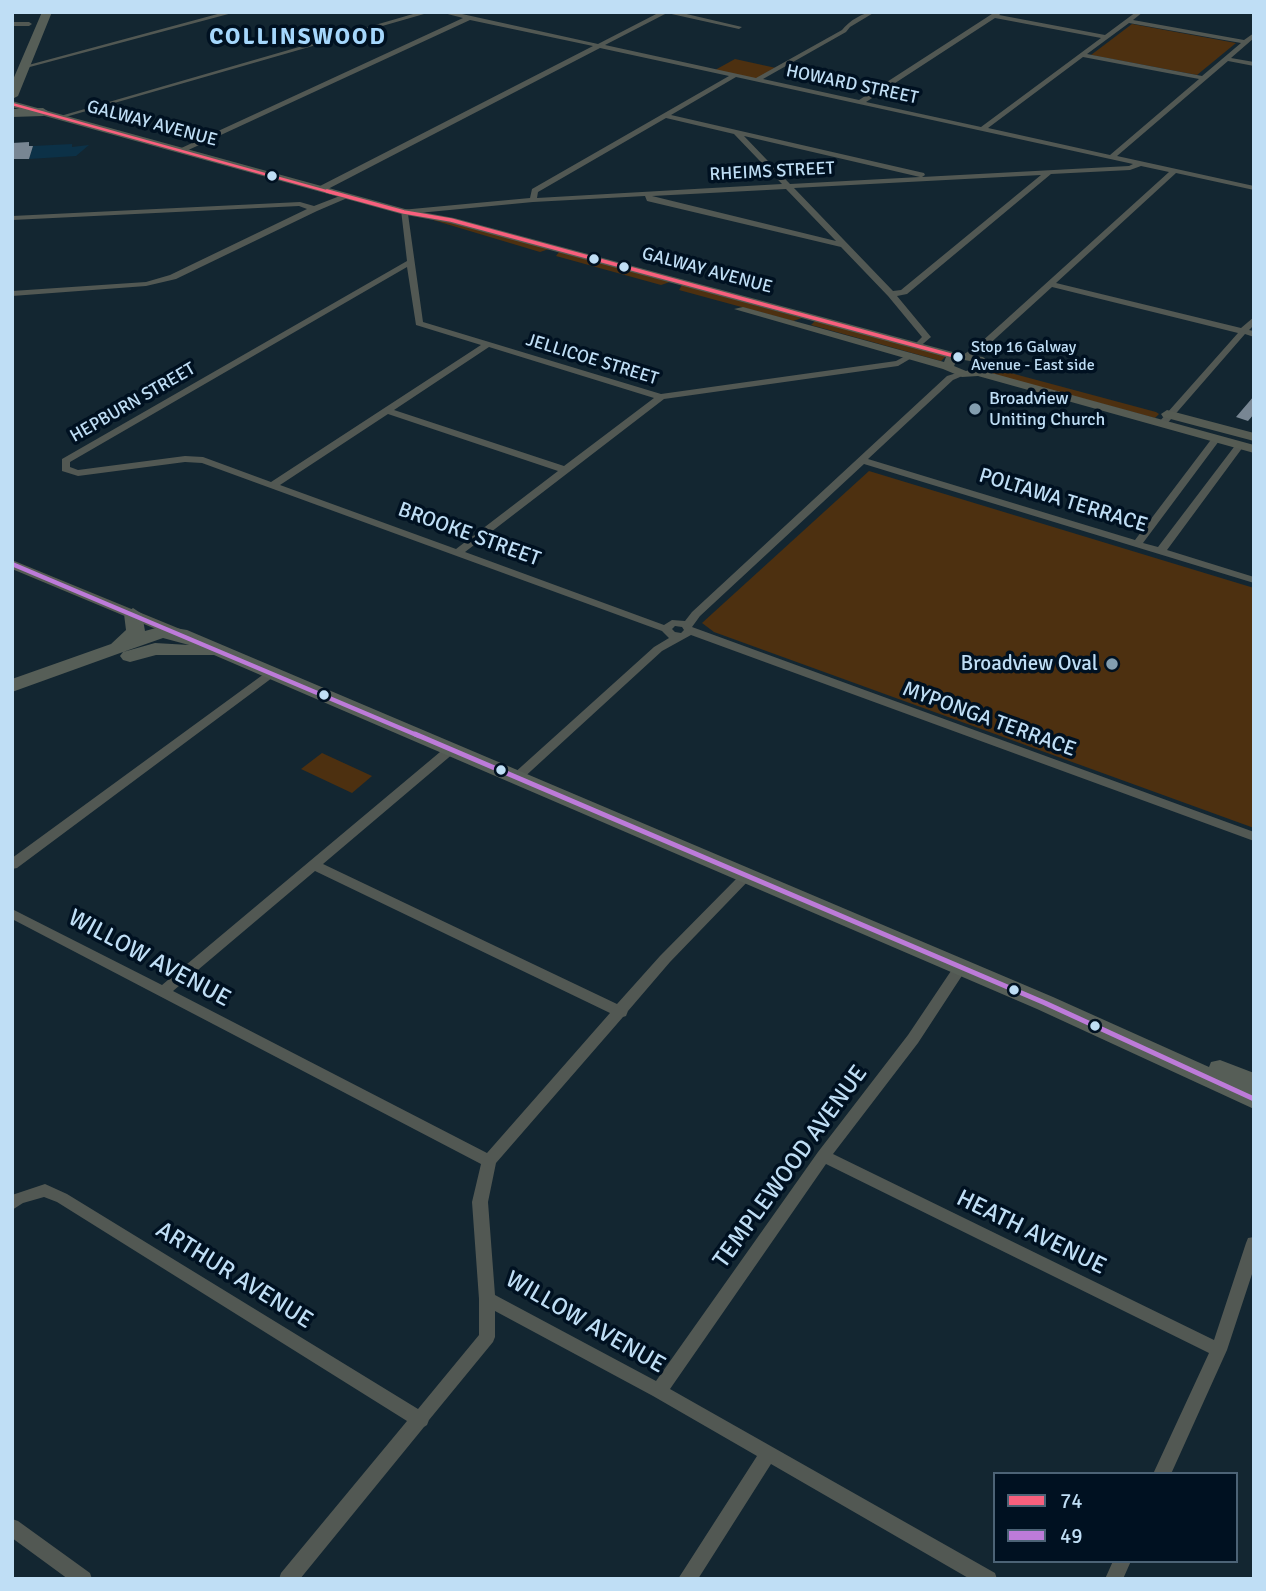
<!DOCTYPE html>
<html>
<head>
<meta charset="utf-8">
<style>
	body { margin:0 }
	#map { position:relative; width:1266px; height:1591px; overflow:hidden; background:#132631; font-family:Signika,sans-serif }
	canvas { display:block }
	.frame { position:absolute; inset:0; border:14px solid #bfdef5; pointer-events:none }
	.legend { position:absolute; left:993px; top:1472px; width:245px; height:91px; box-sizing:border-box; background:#001121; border:2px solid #4c6376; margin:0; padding:9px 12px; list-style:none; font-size:21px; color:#bfdef5 }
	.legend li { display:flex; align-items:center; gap:14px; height:35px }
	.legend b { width:35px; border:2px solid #4c6376 }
</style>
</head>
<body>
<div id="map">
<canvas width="1266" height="1591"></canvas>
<div class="frame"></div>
<ul class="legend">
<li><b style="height:9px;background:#f8607d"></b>74</li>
<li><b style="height:9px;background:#bd7bd9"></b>49</li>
</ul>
</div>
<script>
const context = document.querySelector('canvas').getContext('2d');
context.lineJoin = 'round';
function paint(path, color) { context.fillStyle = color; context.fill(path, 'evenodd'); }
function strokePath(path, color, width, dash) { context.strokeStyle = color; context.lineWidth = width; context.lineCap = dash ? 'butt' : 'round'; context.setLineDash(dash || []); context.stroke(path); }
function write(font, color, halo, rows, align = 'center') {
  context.font = font + ' Signika,sans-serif'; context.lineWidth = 7; context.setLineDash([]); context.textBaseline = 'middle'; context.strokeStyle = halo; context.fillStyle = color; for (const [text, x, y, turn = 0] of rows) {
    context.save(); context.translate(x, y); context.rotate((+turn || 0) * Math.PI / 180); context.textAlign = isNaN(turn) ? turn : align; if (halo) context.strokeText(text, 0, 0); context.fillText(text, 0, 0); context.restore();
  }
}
paint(new Path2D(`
	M72 144V147L89 145 76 156 29 159 33 146Z`), '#0c3147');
paint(new Path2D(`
	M1132 24 1236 43 1197 75 1091 55Z
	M735 59 776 68 757 79 715 70Z
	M436 219 549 249 540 252 433 220Z
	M559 252 670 282 661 285 556 256Z
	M682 285 802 318 793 321 679 290Z
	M815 321 947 355 941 361 811 325Z
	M992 368 1156 412 1159 414 1155 418 987 373Z
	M869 471 1254 588V828L714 632 702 623Z
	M322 753 372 776 352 793 301 769Z`), '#4d3010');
paint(new Path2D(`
	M29 142V146H33L29 159H12V143Z
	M1254 396V414L1248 421 1236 417Z`), '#788693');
paint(new Path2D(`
	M225 12H236L26 68 21 67Z
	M420 12H431L62 118 57 117Z
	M440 12H453L598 44 660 12H678L742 27 739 29 667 13 605 45 756 78 842 30C849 21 863 12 875 12L850 27 846 32 763 79 859 100 995 12H1003L999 15 1105 35 1136 12H1143L1133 20 1244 40 1254 33V38L1231 58 1254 62V66L1228 61 1117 156 1254 186V190L1176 173 1056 283 1241 328 1254 317V325L1249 330 1254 331V337L1245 334 1165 426 1162 427 1157 424 1159 422 1238 333 1052 287 985 348 967 359 960 357 979 344 1169 172 1141 166 1130 170 1051 174 907 294 897 296 931 337 917 349 913 346 922 337 888 296 841 247 647 201 645 196 533 202 408 214 423 322 661 394 896 361 911 353 915 356 898 366 664 399 465 552 664 625 672 620 685 621 692 612 947 376 963 371 967 374 953 380 868 459 1135 540 1213 437H1219V441L1143 543 1158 547 1237 443H1243V447L1167 550 1254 577V583L864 464 700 616 692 627 1254 832V841L691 635 662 651 520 781H512L510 778 512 775 654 647 669 638 662 631 202 463 185 462 78 476 62 471V459L407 261 401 210 530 198 532 189 729 76 600 48 324 191H318V187L593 46 470 20 184 152 177 150 463 18ZM995 18 1101 38 981 127 866 102ZM1129 23 1241 43 1202 76 1087 54ZM1083 57 1199 79 1110 155 988 128ZM736 77 1133 164 1129 166 922 177 925 175 924 173 671 115ZM666 118 734 134 782 184 537 198 538 192ZM744 136 920 177 790 184ZM1041 175 901 290 893 291 794 188ZM786 189 836 241 652 196ZM407 267 416 325 481 345 271 482 203 457 185 456 78 470 70 467V462ZM489 347 654 398 564 466 394 410ZM388 414 558 471 456 549 280 485ZM675 626 682 627 684 630 681 633 675 632 672 629Z
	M12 22H29L32 24 29 26H12Z
	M345 194 352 196 317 211 176 279 146 286 12 296V291L146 282 170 275 307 209 299 206 12 220V216L300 202 314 206Z
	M272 670 276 671 278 673 276 675 17 868 12 869V858L268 671Z
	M450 746 454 747 456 750 454 753 323 864 617 1004 660 956 741 874H751L752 877 670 962 628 1011 626 1016 623 1017 496 1163 488 1202 495 1295 656 1381 818 1152 908 1035 955 965H965L967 968 918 1043 833 1154 1214 1340 1246 1243 1248 1238 1254 1237V1268L1227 1350 1171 1474H1153L1209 1353 826 1164 670 1389 995 1573 997 1579H970L771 1464 698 1579H678L757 1456 653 1396 495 1311V1337L493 1342 429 1420 427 1425 424 1427 300 1579H279L281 1573 407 1421 57 1202 44 1197 23 1203 12 1210V1195L45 1184 67 1194 418 1409 479 1335V1299L472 1202 481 1164 12 919V909L162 985 446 747ZM315 871 610 1013 487 1153 173 991Z
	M12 1519 18 1521 90 1573 92 1579H68L12 1538Z
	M1113 1561H1131L1123 1579H1105Z`), '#525853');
paint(new Path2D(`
	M12 101 405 209 454 218 960 354 983 357 992 365 988 372 1254 445V453L978 376 962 377 943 369 734 309 743 307 944 362 946 357 450 223 401 214 12 107ZM964 360 976 362 980 367 966 371 954 366 956 362Z
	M1167 410 1254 433V441L1163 417 1161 414Z
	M12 560 185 631 187 634 185 637H175L12 569Z`), '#555b53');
paint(new Path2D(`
	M42 12H52L18 96 12 99V82Z
	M12 109 43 108 49 112 43 116 12 117Z
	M133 608 142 614 145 631 163 626 187 630 1053 997 1209 1067 1211 1062 1220 1060 1254 1073V1109L1037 1009 214 655H156L130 662 123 660 120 656 123 652 12 692V679L111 644 126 630 124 614ZM163 638 189 645 155 643 123 652Z`), '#565e57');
strokePath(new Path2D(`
	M12 104 333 193`), '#f8607d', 2.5);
strokePath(new Path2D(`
	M327 191 404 212 451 220 958 357`), '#f8607d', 3.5);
strokePath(new Path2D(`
	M12 564 419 736`), '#bd7bd9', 4.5);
strokePath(new Path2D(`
	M415 734 1045 1003 1254 1099`), '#bd7bd9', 5);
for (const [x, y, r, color] of [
	[272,176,6,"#bfdef5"],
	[594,259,6,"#bfdef5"],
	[624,267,6,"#bfdef5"],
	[958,357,6,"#bfdef5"],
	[975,409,7,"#839eb0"],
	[1112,664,7,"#839eb0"],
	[324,695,6,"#bfdef5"],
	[501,770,6,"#bfdef5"],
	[1014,990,6,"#bfdef5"],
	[1095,1026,6,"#bfdef5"]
]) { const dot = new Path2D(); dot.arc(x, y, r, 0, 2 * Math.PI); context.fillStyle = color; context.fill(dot); strokePath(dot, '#001121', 2.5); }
write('16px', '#bfdef5', '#001121', [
	["Stop 16 Galway",971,348],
	["Avenue - East side",971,366]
], 'left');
write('18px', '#bfdef5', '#001121', [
	["HOWARD STREET",852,85,12],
	["GALWAY AVENUE",152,124,15],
	["RHEIMS STREET",772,172,-3],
	["GALWAY AVENUE",707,271,15],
	["JELLICOE STREET",592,360,17],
	["HEPBURN STREET",133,403,-30]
]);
write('18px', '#bfdef5', '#001121', [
	["Broadview",989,399],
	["Uniting Church",989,420]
], 'left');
write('21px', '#bfdef5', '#001121', [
	["POLTAWA TERRACE",1063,501,17],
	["BROOKE STREET",469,535,20],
	["MYPONGA TERRACE",989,720,20]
]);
write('21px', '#bfdef5', '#001121', [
	["Broadview Oval",1098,664]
], 'right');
context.letterSpacing = '2px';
write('bold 23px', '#a5d7fc', '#001121', [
	["COLLINSWOOD",298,38]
]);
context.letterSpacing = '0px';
write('24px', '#bfdef5', '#001121', [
	["WILLOW AVENUE",149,959,28],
	["TEMPLEWOOD AVENUE",791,1167,-54],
	["HEATH AVENUE",1031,1233,26],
	["ARTHUR AVENUE",234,1276,32],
	["WILLOW AVENUE",585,1323,30]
]);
</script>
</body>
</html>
